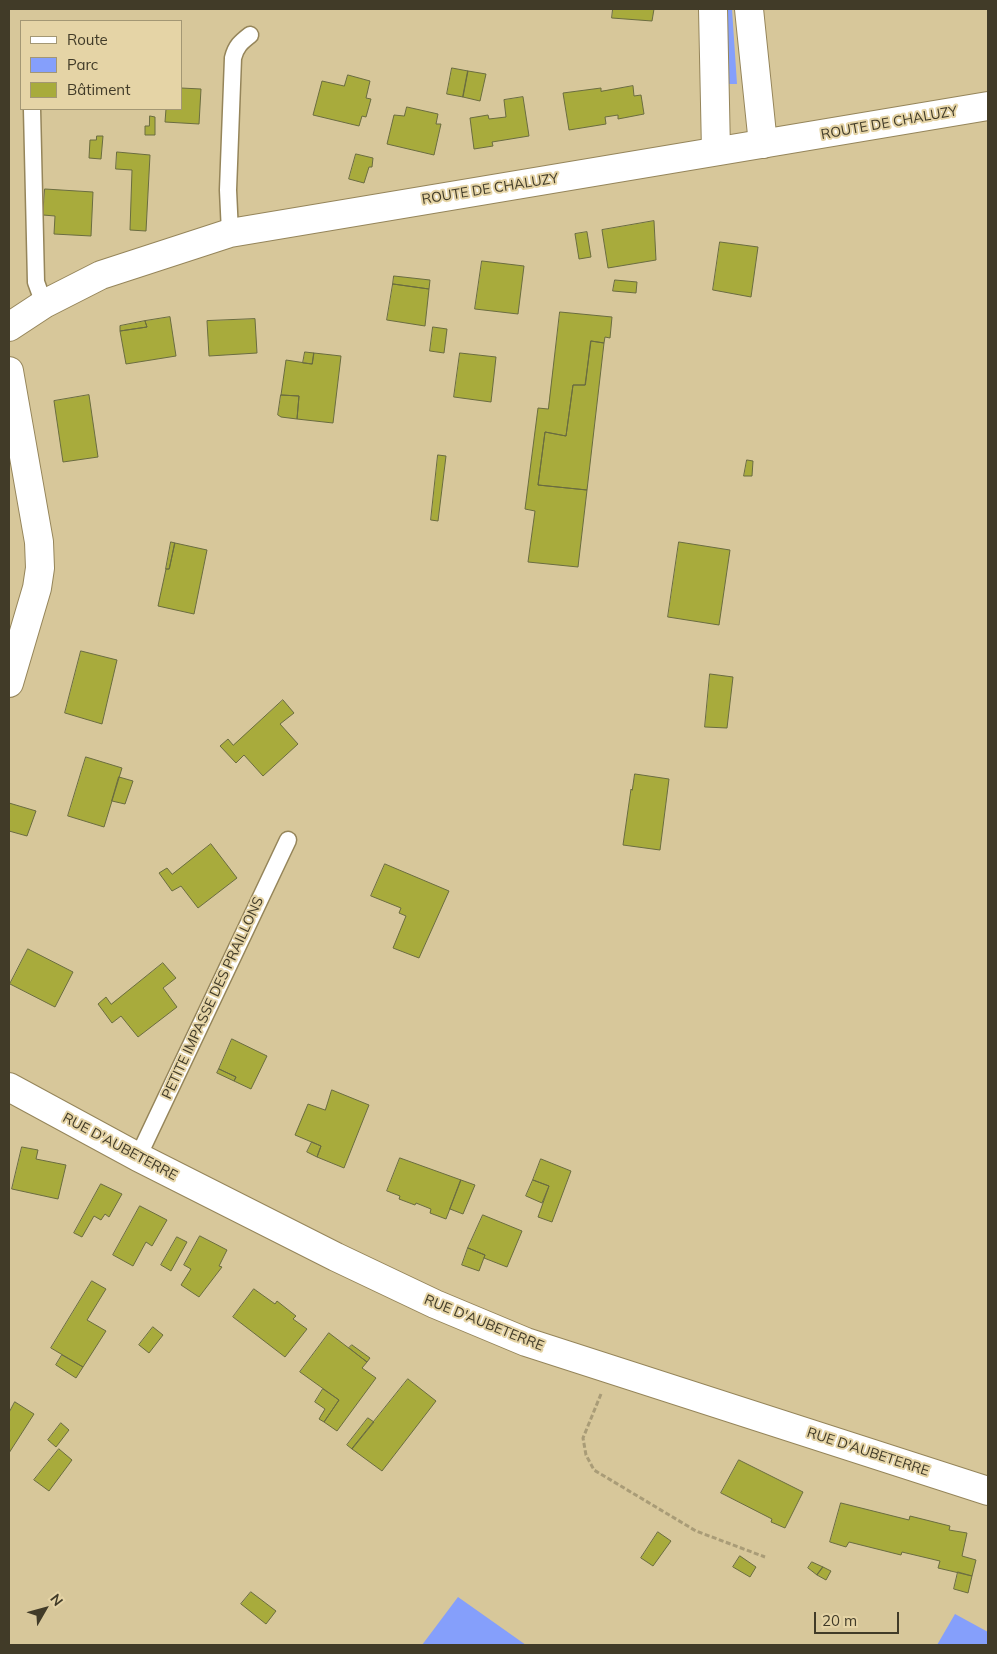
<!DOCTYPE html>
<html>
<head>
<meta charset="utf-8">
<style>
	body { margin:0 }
	#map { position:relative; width:997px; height:1654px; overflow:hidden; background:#d7c79a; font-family:Mulish,sans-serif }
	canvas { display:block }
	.frame { position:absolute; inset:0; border:10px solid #413b28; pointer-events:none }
	.legend { position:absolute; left:20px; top:20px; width:162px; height:90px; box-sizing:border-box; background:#e5d4a6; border:1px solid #a39774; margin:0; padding:6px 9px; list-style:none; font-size:15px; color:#413b28 }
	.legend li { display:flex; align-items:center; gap:10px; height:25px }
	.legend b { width:25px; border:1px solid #a39774 }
	.north { position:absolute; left:20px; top:1584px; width:50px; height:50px; -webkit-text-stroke:4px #e5d4a6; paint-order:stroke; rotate:52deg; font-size:14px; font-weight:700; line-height:20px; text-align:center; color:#413b28 }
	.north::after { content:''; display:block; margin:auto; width:18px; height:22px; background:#413b28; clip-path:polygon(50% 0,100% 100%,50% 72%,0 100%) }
	.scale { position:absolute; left:814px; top:1612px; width:85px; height:22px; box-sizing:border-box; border:2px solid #413b28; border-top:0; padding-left:6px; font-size:15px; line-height:18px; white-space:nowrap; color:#413b28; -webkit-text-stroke:4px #e5d4a6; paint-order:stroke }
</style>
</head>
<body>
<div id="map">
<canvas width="997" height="1654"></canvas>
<div class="frame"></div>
<ul class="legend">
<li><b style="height:6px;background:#fff"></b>Route</li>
<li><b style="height:14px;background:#859ffb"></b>Parc</li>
<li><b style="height:14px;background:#a8ab3c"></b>Bâtiment</li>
</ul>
<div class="north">N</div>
<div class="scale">20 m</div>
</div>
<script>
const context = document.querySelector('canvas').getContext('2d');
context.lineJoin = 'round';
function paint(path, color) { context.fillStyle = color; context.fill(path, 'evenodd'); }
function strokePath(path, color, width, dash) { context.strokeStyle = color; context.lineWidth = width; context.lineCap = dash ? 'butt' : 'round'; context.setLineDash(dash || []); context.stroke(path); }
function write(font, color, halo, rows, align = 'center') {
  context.font = font + ' Mulish,sans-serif'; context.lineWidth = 4; context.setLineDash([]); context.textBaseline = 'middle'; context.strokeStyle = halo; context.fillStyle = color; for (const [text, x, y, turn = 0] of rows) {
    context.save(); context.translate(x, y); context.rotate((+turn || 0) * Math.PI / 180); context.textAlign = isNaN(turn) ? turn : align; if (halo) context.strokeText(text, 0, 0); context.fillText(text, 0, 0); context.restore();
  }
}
paint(new Path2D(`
	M718 9H732L737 84H724Z
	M458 1597 526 1645H422Z
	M955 1614 988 1632V1645H937Z`), '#859ffb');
const building = new Path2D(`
	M613 9H654L652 21 612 18Z
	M452 68 468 71 463 97 447 94Z
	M468 71 486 74 480 101 463 97Z
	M348 75 370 81 366 98 371 99 366 117 362 116 359 126 313 115 322 81 344 86Z
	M633 86 634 96 641 95 644 114 618 119V115L605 117 606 124 569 130 563 93 601 88V91Z
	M181 88 201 89 199 124 165 122 166 109H181Z
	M523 97 529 136 492 142 493 146 474 149 470 118 488 115 489 119 506 117 504 100Z
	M407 107 438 114 436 124H441L434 155 387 144 394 115 404 116Z
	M150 116 155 117V135H145V126H149Z
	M97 136H103L101 159 89 158 90 140H96Z
	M117 152 150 155 146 231 130 230 132 170 116 169Z
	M356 154 373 158 372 167H369L364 183 349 179Z
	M45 189 93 192 91 236 54 234 55 216 43 215Z
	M654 221 656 260 608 268 602 230Z
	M587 232 591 257 579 259 575 234Z
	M720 242 758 247 751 297 713 290Z
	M482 261 524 266 518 314 475 309Z
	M394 276 430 280 429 289 393 284Z
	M615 280 637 282 636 293 613 291Z
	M393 284 429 289 425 326 387 320Z
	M560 312 612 317 610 338 605 337 604 343 591 341 585 385H573L566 436 545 432 538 485 587 490 578 567 528 562 535 511 525 509 538 408 548 409Z
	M170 317 176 356 126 364 120 331 147 327 145 321Z
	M255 319 257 353 209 356 207 321Z
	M145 321 147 327 120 331V326Z
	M433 327 447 329 444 353 430 351Z
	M591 341 604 343 587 490 538 485 545 432 566 436 573 385H585Z
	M305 352 314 353 312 364 303 363Z
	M314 353 341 356 333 423 297 419 299 396 281 395 286 360 312 364Z
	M460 353 496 357 491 402 454 397Z
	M89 395 98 457 63 462 54 401Z
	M281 395 299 396 297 419 281 417 278 415Z
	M438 455 446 456 438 521 431 520Z
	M747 460 753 461 752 476H744Z
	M171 542 175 543 169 569H166Z
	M679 542 730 550 719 625 668 617Z
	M175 543 207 550 194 614 158 606 166 569H169Z
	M81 651 117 660 102 724 65 713Z
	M710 674 733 677 727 728 705 727Z
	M283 700 294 713 280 724 298 744 263 776 244 755 236 763 220 746 228 739 233 745Z
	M86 757 122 768 104 827 68 816Z
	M635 774 669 779 660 850 623 845 631 789 632 790Z
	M119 777 133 781 125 804 112 801Z
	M9 803 36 811 27 836 9 831Z
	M211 844 237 878 198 908 181 886 172 891 159 873 167 868 172 874Z
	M385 864 449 891 419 958 393 948 406 916 399 913 401 908 371 896Z
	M28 949 73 972 55 1007 10 984Z
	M163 963 176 978 163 988 177 1007 138 1037 121 1016 112 1023 98 1004 106 997 111 1004Z
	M232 1039 267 1056 251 1089 234 1081 236 1077 219 1069Z
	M219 1069 236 1077 234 1081 217 1073Z
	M332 1090 369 1105 344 1168 317 1157 321 1146 295 1135 308 1104 325 1110Z
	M312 1142 321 1146 317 1157 307 1152Z
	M22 1147 38 1150 36 1159 66 1165 58 1199 12 1189Z
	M400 1158 461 1180 446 1219 430 1213 431 1209 416 1203 415 1205 399 1199 400 1196 387 1191Z
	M541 1159 571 1171 552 1222 538 1217 549 1186 533 1180Z
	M461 1180 475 1185 463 1214 450 1209Z
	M533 1180 549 1186 542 1203 526 1196Z
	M101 1184 122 1194 109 1217 105 1214 101 1220 94 1216 82 1237 74 1233Z
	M140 1206 167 1220 152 1246 146 1242 133 1266 113 1255Z
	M483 1215 522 1231 507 1267 484 1258 485 1255 468 1248Z
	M200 1236 227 1250 219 1266 222 1267 199 1297 181 1285 191 1269 184 1265Z
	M177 1237 187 1242 171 1271 161 1265Z
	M468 1248 485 1255 479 1271 462 1265Z
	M92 1281 106 1289 87 1320 106 1331 83 1367 51 1348Z
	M254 1289 275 1304 277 1301 296 1316 293 1319 307 1329 285 1357 233 1317Z
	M153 1327 163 1335 149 1353 139 1345Z
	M329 1333 367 1362 362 1368 376 1378 337 1431 324 1422 339 1400 300 1372Z
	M352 1345 370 1358 367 1362 349 1348Z
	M62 1355 83 1367 76 1378 56 1365Z
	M408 1379 436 1401 382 1471 352 1449Z
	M323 1389 339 1400 324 1422 319 1419 325 1409 315 1402Z
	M15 1402 34 1414 9 1453V1413Z
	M368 1418 374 1422 352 1449 347 1445Z
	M61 1423 69 1430 56 1447 48 1440Z
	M59 1449 72 1460 49 1491 34 1480Z
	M739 1460 803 1492 785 1528 771 1522 772 1519 721 1493Z
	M841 1503 909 1520 910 1516 950 1526 949 1530 967 1533 962 1556 976 1560 972 1576 938 1568 940 1561 902 1552 901 1555 849 1542 846 1547 830 1542Z
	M658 1532 671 1541 653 1566 641 1558Z
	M740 1556 756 1567 750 1577 733 1567Z
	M812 1562 823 1567 817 1575 808 1568Z
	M823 1567 831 1571 826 1580 817 1575Z
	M958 1572 972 1576 968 1593 954 1589Z
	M251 1592 276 1611 266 1624 241 1604Z`);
paint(building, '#a8ab3c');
strokePath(building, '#6a6c40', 1);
const service = new Path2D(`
	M32 109 36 282 44 304
	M230 233 228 190 233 58C236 46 241 42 250 35
	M138 1157 288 840`);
const minor = new Path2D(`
	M713 9 716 151
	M749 9 763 144
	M9 371 39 542 40 568 37 588 9 683
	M9 1087 138 1157 336 1257 435 1304 526 1342 988 1491`);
const tertiary = new Path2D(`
	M9 327 44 304 101 275 230 233 988 106`);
strokePath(service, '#95855a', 19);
strokePath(minor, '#95855a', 30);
strokePath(tertiary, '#95855a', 30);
strokePath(new Path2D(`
	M601 1394 583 1438 586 1455 594 1470 696 1531 765 1557`), '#a99c77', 3, [5, 2.5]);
strokePath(service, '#fff', 16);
strokePath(minor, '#fff', 28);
strokePath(tertiary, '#fff', 28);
write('14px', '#413b28', '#e5d4a6', [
	["ROUTE DE CHALUZY",889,123,-10],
	["ROUTE DE CHALUZY",490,189,-9],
	["PETITE IMPASSE DES PRAILLONS",213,998,-65],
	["RUE D'AUBETERRE",120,1147,28],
	["RUE D'AUBETERRE",484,1323,22],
	["RUE D'AUBETERRE",868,1452,18]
]);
</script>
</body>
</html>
